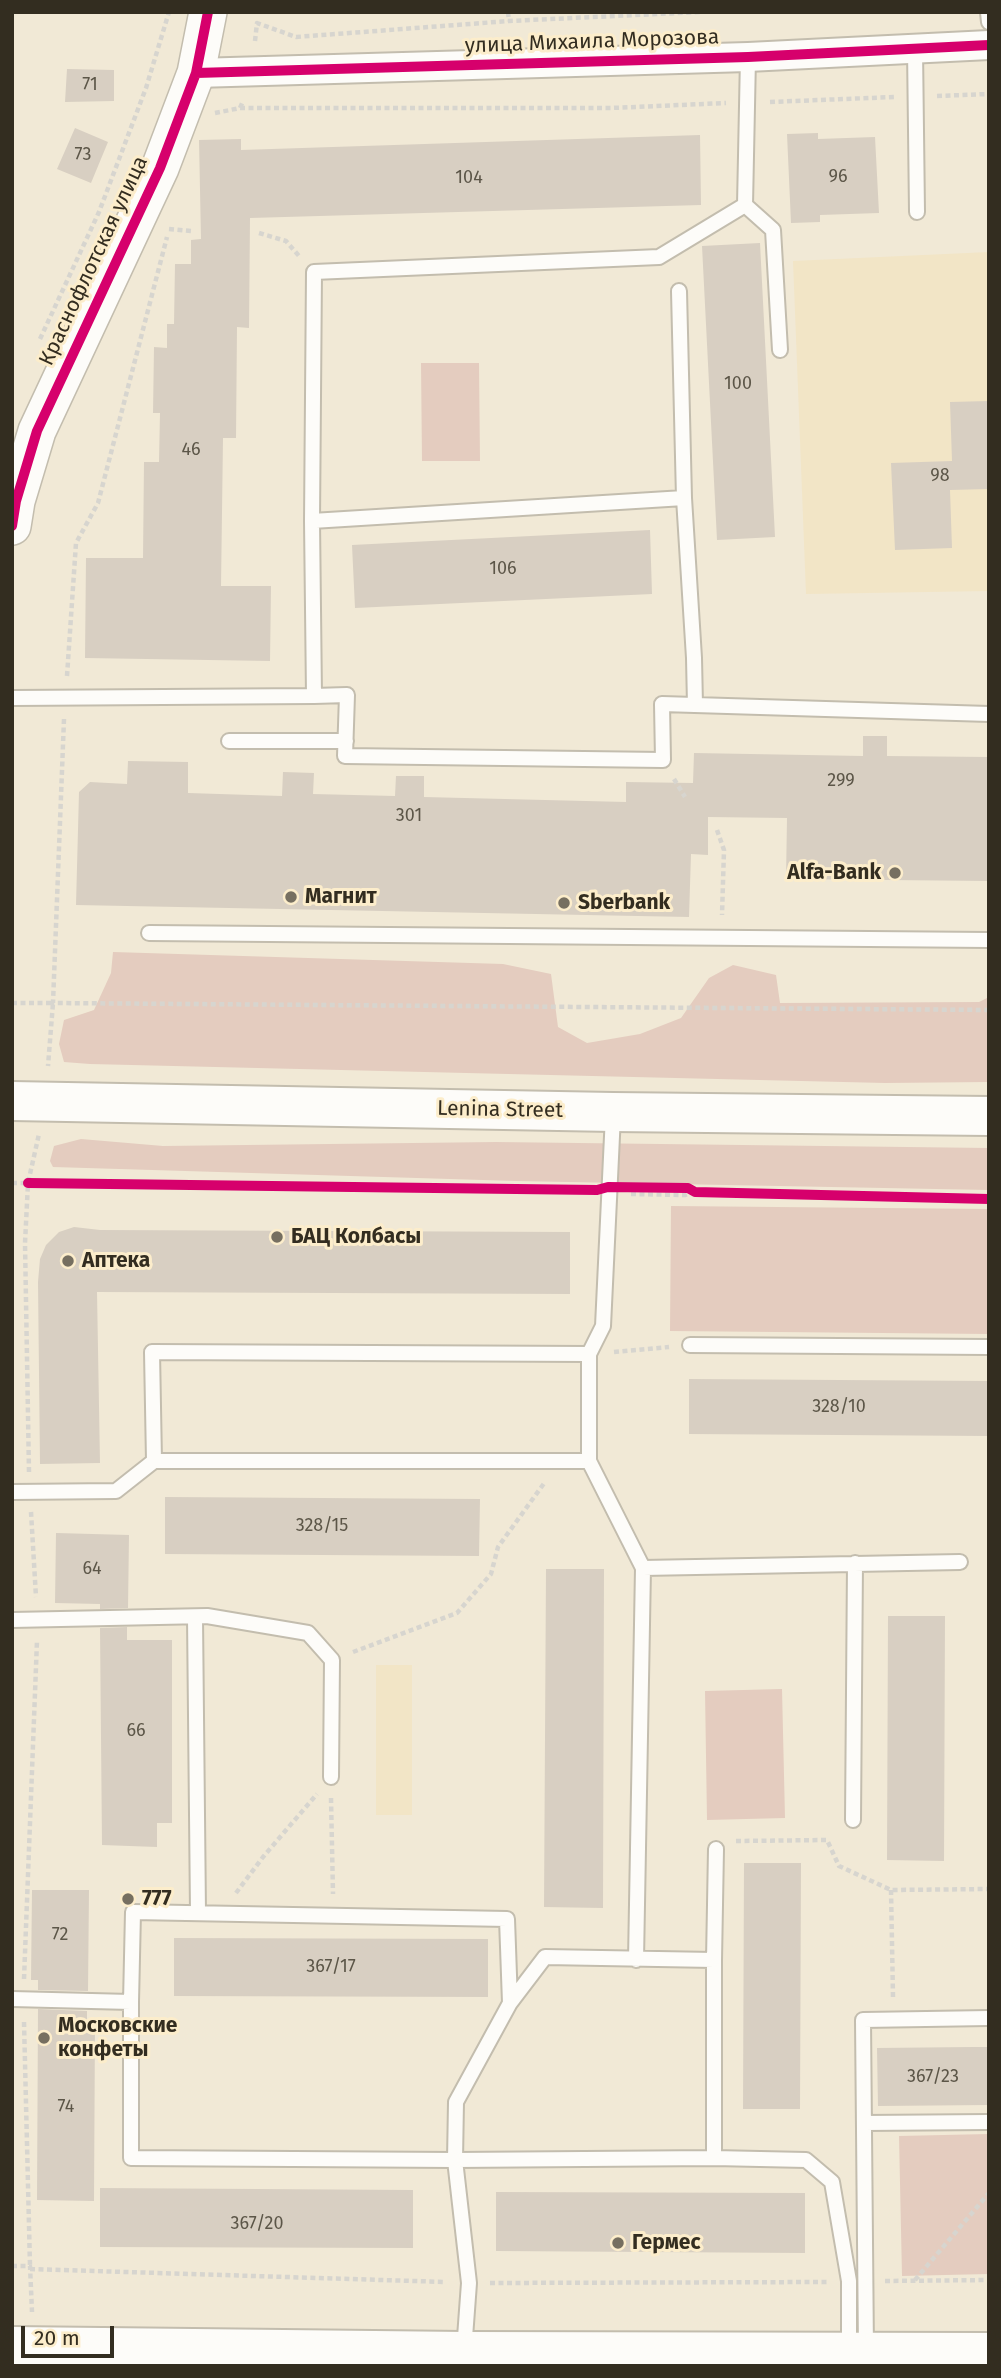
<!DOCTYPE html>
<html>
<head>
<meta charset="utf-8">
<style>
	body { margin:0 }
	#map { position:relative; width:1001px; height:2378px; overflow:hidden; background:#f1e9d6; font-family:"Fira Sans",sans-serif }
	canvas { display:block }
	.frame { position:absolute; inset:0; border:14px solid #332d20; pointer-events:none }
	.scale { position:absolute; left:21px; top:2326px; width:93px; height:32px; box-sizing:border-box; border:4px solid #332d20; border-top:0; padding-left:9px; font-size:21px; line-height:24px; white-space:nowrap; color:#332d20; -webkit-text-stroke:5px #fcedcb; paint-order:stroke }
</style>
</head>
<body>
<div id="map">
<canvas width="1001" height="2378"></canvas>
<div class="frame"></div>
<div class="scale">20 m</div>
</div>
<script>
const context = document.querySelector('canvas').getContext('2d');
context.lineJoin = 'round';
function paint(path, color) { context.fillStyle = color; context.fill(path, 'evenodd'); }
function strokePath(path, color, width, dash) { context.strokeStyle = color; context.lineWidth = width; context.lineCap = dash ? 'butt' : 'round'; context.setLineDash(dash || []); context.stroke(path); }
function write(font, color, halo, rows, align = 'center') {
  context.font = font + ' "Fira Sans",sans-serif'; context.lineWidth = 6; context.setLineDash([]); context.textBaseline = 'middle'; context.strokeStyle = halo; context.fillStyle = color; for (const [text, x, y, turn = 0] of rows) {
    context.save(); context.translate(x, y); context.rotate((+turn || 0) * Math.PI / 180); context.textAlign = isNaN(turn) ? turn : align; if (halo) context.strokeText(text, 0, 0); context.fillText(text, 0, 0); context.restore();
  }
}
paint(new Path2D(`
	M989 252V591L806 594 793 261Z
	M376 1665H412V1815H376Z`), '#f2e5c6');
paint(new Path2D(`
	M421 363H479L480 461H422Z
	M113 952 503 964 551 974 558 1027 587 1043 640 1034 681 1018 709 978 733 965 776 975 780 1003 979 1002 989 997V1082L885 1083 90 1064 64 1062 59 1044 64 1020 94 1010 111 973Z
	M81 1139 163 1146 496 1142 989 1148V1190L516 1181 53 1167 50 1161 54 1146Z
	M671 1206 989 1209V1334L670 1331Z
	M782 1689 785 1818 707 1820 705 1691Z
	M989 2134V2274L902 2276 899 2136Z`), '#e4ccbf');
paint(new Path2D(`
	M67 69 114 70V101L65 102Z
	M75 128 108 142 91 183 57 169Z
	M818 133V139L875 137 879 213 820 215V222L791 223 787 134Z
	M700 135 701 205 250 218 249 328 237 327 236 438H223L221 586H271L270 661 85 658 86 558H143L144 462H159L160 413H153L154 347 167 348V324H174L175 264H191V240L201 239 199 140 241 139V150Z
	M760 243 775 537 717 540 702 246Z
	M989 401V489L950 490 952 548 895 550 891 463 952 461 950 402Z
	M650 530 652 594 355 608 352 545Z
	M863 736H887V756L989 757V881L786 879 787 818 708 817V855L691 854 689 917 76 905 79 792 90 782 127 784 128 761 188 762V793L282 796 283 772 314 773 313 794 395 796 396 776H424V797L626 802V782L693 783 694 753 863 756Z
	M74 1227 100 1230 570 1232V1294L97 1292 100 1463 40 1464 38 1282 40 1259 46 1245 59 1232Z
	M689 1379 989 1381V1436L689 1434Z
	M165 1497 480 1499 479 1556 165 1554Z
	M56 1533 129 1535 128 1608 100 1609V1604L55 1603Z
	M546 1569H604L603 1908 544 1907Z
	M888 1616H945L944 1861 887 1860Z
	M127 1627V1640H172V1823H157V1847L102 1845 100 1628Z
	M744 1863H801L800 2109H743Z
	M32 1890H89L88 1991 38 1990V1980H31Z
	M174 1938 488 1939V1997L174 1996Z
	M38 2009 87 2011V2021H95L94 2201 37 2200Z
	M973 2047H989V2105L878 2106 877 2048Z
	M100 2188 413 2190V2248L100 2247Z
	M496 2192 805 2193V2253L496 2251Z`), '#d8cfc2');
const service = new Path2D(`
	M988 12 989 22
	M915 49 917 212
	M748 57 745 205 773 230 780 350
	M684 498 694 658 695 705
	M312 521 684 498 679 291
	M314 696 347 695 345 756 663 760 662 704 989 714
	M12 698 314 696 312 521 314 272 659 257 745 205
	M229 741H346
	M149 933 989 940
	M690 1345 989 1347
	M154 1461 152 1352 589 1354
	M589 1461 643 1568 636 1960
	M12 1492 116 1491 154 1461H589V1354L603 1326 613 1115
	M643 1568 960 1562
	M195 1617 198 1913
	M12 1620 207 1616 308 1633 332 1660 331 1777
	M853 1820 855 1563
	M714 1960 716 1849
	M12 1999 131 2002V2158L455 2160 469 2283 464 2351
	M131 2002 133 1912 507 1919 510 2003 456 2102 455 2160 714 2158
	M510 2003 545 1957 714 1960V2158L806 2160 832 2182 849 2281V2350
	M864 2123 989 2122
	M866 2351 863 2020 989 2018`);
const minor = new Path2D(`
	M196 73 748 57 989 45`);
const tertiary = new Path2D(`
	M12 526 16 501 37 431 160 168 196 73 208 12`);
const secondary = new Path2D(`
	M12 1101 613 1112 989 1116
	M12 2346 464 2351 989 2352`);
strokePath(service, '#c3bdae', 18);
strokePath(minor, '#c3bdae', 32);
strokePath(tertiary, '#c3bdae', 40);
strokePath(secondary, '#c3bdae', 42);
strokePath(new Path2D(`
	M508 12 509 21
	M255 41 257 23 296 37 509 21 700 12
	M937 96 989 94
	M770 102 894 97
	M240 108H611L726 103
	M215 113 240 108 243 101
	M169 229 192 231
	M259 233 286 241 299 256
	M40 339 99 212 146 88 169 12
	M67 676 76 543 98 503 167 237
	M64 719 53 1003 989 1010
	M674 779 685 797
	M717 830 724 850 722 915
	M12 1003H53L48 1066
	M12 1183H28L39 1134
	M631 1194 685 1195 695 1192 989 1199
	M614 1352 669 1347
	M29 1472 25 1243 28 1183 588 1190
	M31 1512 36 1597
	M353 1652 457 1613 491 1574 498 1547 545 1482
	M331 1798 333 1894
	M736 1841 827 1840 839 1866 891 1890 989 1889
	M891 1890 893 1997
	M236 1893 263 1857 317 1794
	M24 1979 37 1641
	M24 2022 30 2266
	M12 2266H30L32 2312
	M30 2269 446 2282
	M915 2280 989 2193
	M885 2281 989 2280
	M490 2283 827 2282`), '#d7d5cf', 4.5, [5, 3.5]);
strokePath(service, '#fdfcf9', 14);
strokePath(minor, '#fdfcf9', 28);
strokePath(tertiary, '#fdfcf9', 37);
strokePath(secondary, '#fdfcf9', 38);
strokePath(new Path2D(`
	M196 73 748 57 989 45
	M12 526 16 501 37 431 160 168 196 73 208 12
	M28 1183 597 1190 608 1187 688 1188 695 1192 989 1199`), '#d6006c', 10);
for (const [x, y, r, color] of [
	[895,873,7,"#766f60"],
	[291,897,7,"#766f60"],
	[564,903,7,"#766f60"],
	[277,1237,7,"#766f60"],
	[68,1261,7,"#766f60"],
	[128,1899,7,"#766f60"],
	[44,2038,7,"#766f60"],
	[618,2243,7,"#766f60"]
]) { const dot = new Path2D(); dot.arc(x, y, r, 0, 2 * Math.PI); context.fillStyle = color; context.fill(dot); strokePath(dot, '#fcedcb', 2.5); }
write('18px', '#5c5648', null, [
	["71",90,85],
	["73",83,155],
	["96",838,177],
	["104",469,178],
	["100",738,384],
	["46",191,450],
	["98",940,476],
	["106",503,569],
	["299",841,781],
	["301",409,816],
	["328/10",839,1407],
	["328/15",322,1526],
	["64",92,1569],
	["66",136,1731],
	["72",60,1935],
	["367/17",331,1967],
	["367/23",933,2077],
	["74",66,2107],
	["367/20",257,2224]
]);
write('21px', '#332d20', '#fcedcb', [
	["улица Михаила Морозова",592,42,-2],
	["Краснофлотская улица",94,261,-65],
	["Lenina Street",500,1110,1]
]);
write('bold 21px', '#332d20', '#fcedcb', [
	["Alfa-Bank",881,873,"right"],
	["Магнит",305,897],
	["Sberbank",578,903],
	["БАЦ Колбасы",291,1237],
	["Аптека",82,1261],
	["777",142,1899],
	["Московские",58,2026],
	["конфеты",58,2050],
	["Гермес",632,2243]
], 'left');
</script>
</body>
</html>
